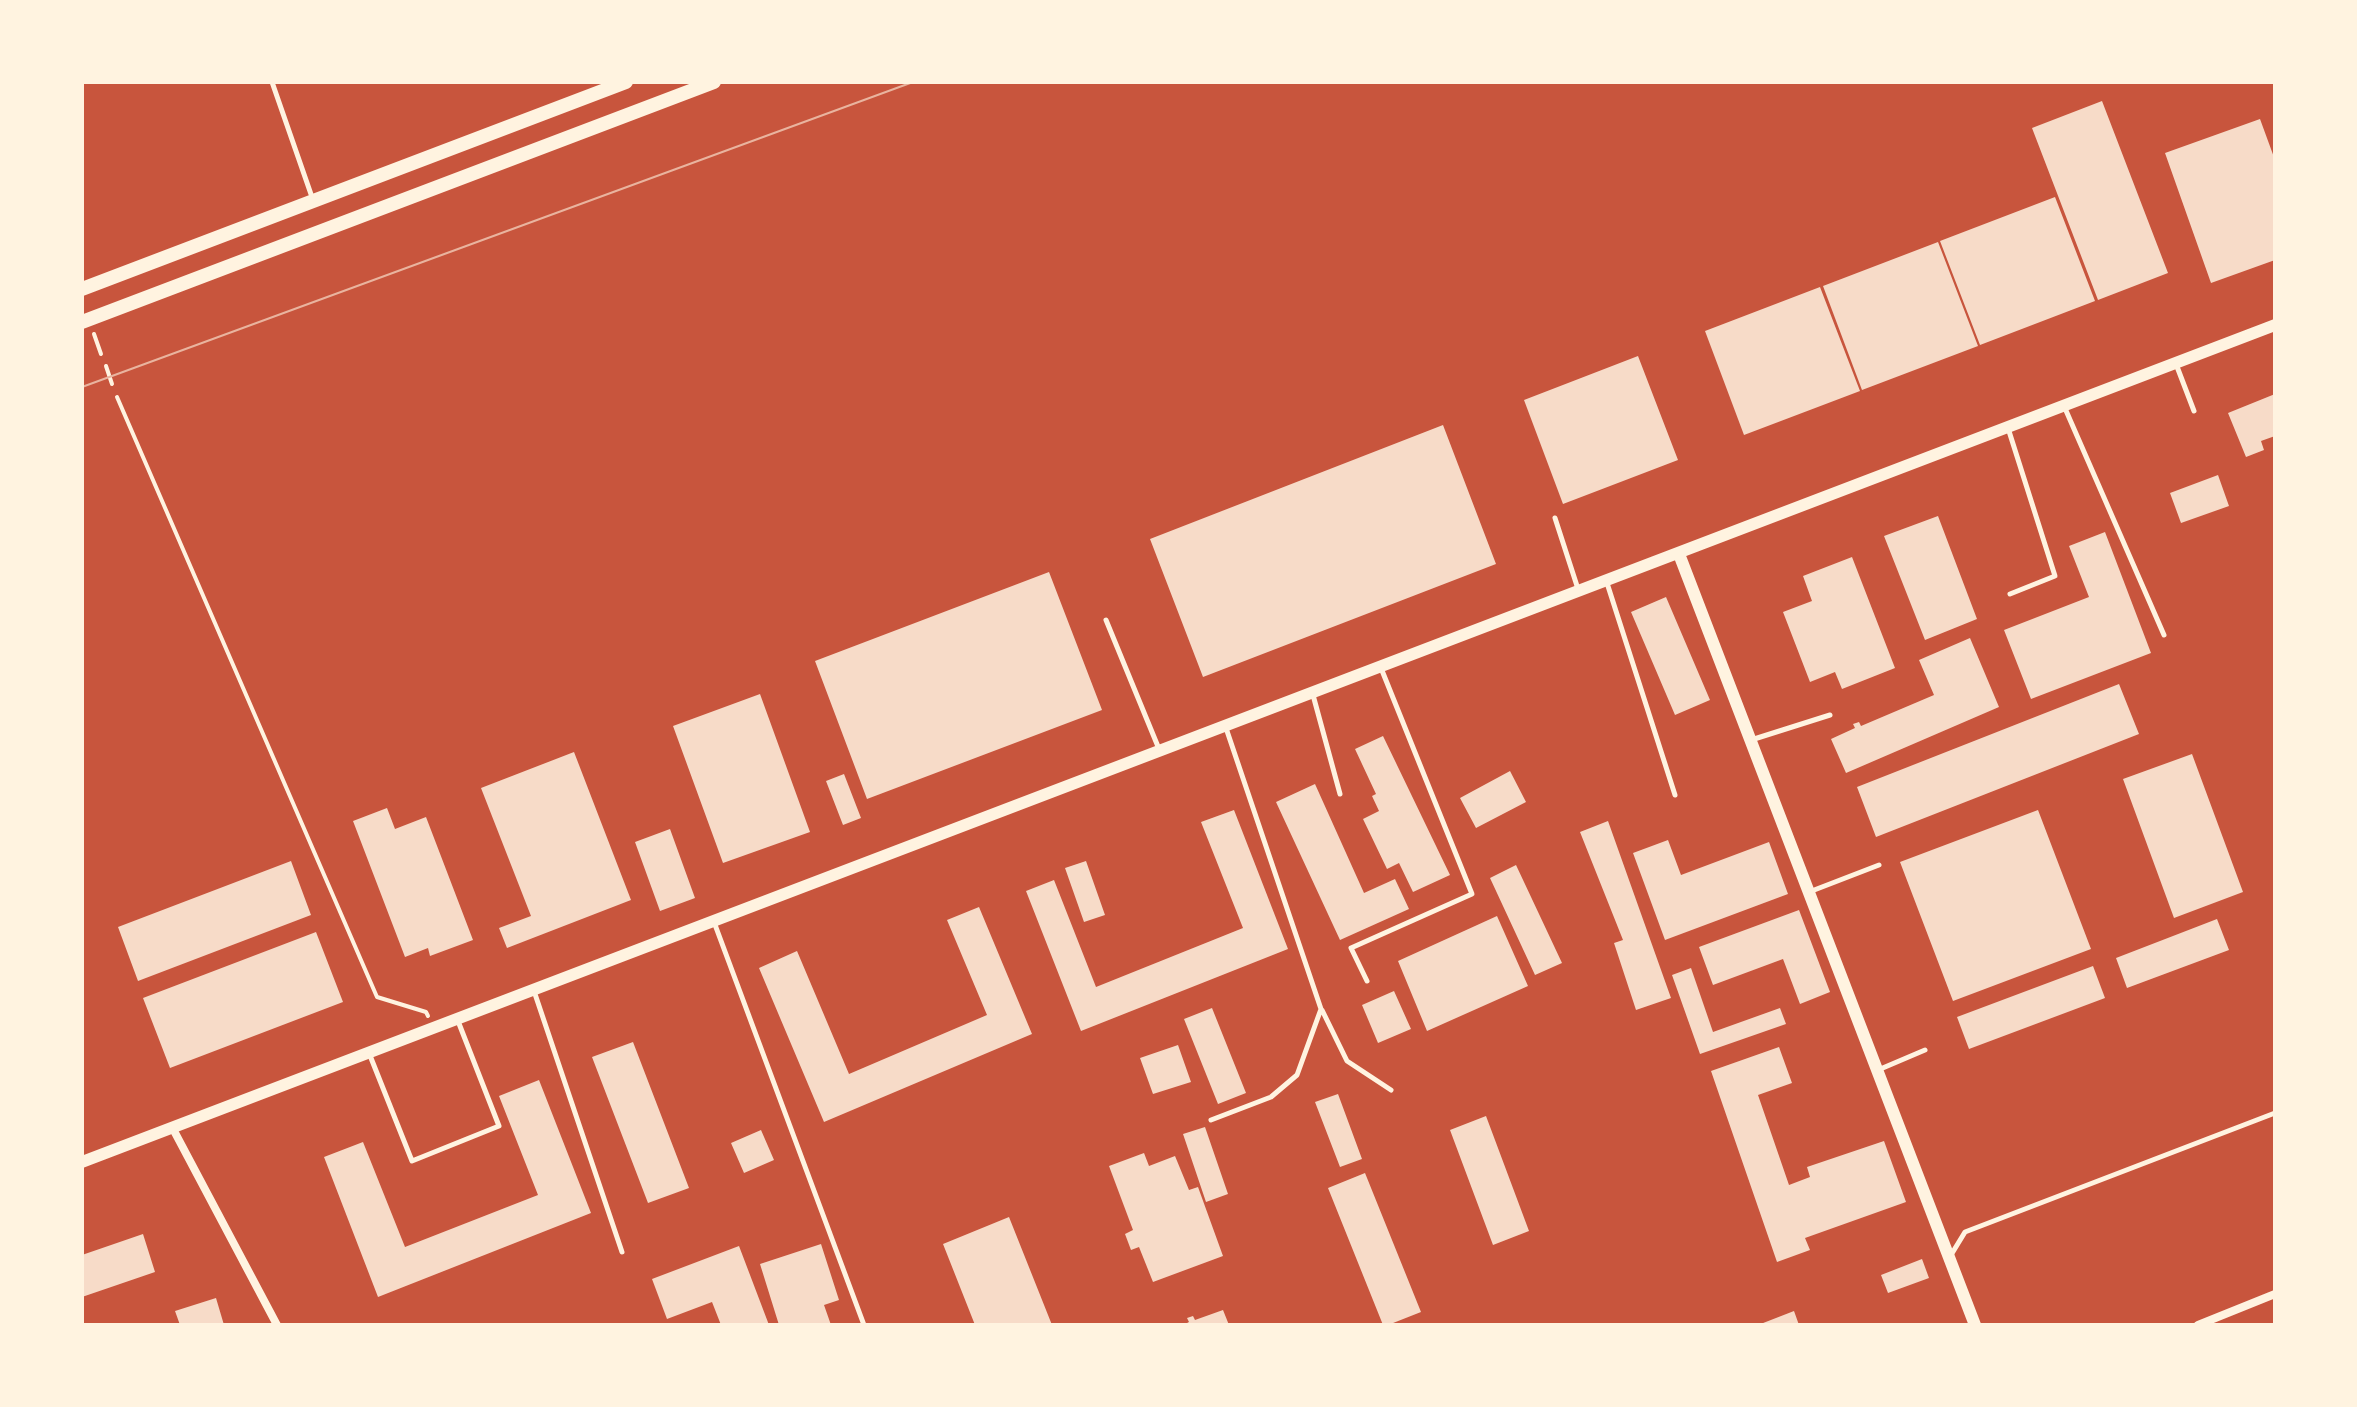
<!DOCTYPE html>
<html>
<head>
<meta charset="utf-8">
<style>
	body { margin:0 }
	#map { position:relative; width:2357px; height:1407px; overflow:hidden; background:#c8553d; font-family:"Roboto Condensed",sans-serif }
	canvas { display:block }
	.frame { position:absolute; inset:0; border:84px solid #fff3e0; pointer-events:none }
</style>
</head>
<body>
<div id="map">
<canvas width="2357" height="1407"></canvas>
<div class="frame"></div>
</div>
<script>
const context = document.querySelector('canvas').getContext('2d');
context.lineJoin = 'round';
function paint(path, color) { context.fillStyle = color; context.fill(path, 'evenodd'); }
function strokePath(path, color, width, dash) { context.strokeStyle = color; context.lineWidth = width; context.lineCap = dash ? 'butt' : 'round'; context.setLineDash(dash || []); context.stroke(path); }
paint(new Path2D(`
	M2102 101 2168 273 2098 300 2032 128Z
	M2260 119 2275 160V260L2211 283 2165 153Z
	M2055 197 2095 301 1980 345 1940 241Z
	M1938 242 1978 346 1862 390 1823 286Z
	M1820 287 1860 391 1744 435 1705 331Z
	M1638 356 1678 460 1563 504 1524 400Z
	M2275 394V436L2261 441 2264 450 2246 457 2228 413Z
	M1443 425 1496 564 1203 677 1150 539Z
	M2218 475 2229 506 2181 523 2170 493Z
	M1938 516 1977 619 1925 640 1884 536Z
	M2105 532 2151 653 2031 699 2004 630 2089 597 2069 546Z
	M1852 557 1895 668 1842 689 1835 672 1810 682 1783 612 1812 601 1803 576Z
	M1049 572 1102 710 867 799 815 661Z
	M1666 597 1710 700 1675 715 1631 612Z
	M1970 638 1999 707 1846 773 1831 739 1855 728 1853 724 1859 722 1861 726 1934 695 1919 660Z
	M2119 684 2139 734 1876 837 1857 787Z
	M760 694 810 832 723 863 673 726Z
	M1383 736 1450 875 1413 892 1399 863 1387 869 1363 819 1379 811 1372 796 1376 794 1355 749Z
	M574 752 631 900 507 948 499 928 531 916 481 788Z
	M2192 754 2243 892 2174 918 2123 779Z
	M1510 771 1526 802 1476 828 1460 798Z
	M844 774 861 818 843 825 826 781Z
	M1315 784 1364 893 1395 879 1409 909 1340 940 1276 802Z
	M387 808 395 829 426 817 473 940 430 956 428 948 405 957 353 821Z
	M1234 810 1288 949 1081 1031 1026 891 1054 880 1096 987 1243 928 1201 822Z
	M2038 810 2091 949 1953 1001 1900 862Z
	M1608 821 1671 998 1636 1010 1614 943 1623 940 1580 832Z
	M670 829 695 898 660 911 635 842Z
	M1668 840 1681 875 1769 842 1788 894 1665 940 1633 853Z
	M291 861 311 915 138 981 118 927Z
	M1086 861 1105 915 1084 922 1065 868Z
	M1516 865 1562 963 1535 975 1490 878Z
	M979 907 1032 1034 824 1122 759 968 797 951 849 1074 987 1015 947 920Z
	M1799 910 1830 992 1800 1004 1783 959 1713 985 1699 947Z
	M1497 916 1528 986 1427 1031 1398 961Z
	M2217 919 2229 950 2127 988 2116 958Z
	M316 932 343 1002 170 1068 143 998Z
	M2093 966 2105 998 1969 1049 1957 1017Z
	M1691 968 1713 1032 1780 1008 1786 1024 1700 1054 1672 975Z
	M1394 991 1411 1029 1378 1043 1362 1005Z
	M1212 1008 1246 1093 1218 1104 1184 1019Z
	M633 1042 689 1188 648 1203 592 1057Z
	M1178 1045 1191 1082 1153 1094 1140 1058Z
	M1779 1047 1792 1083 1758 1095 1789 1185 1810 1177 1807 1167 1884 1141 1906 1202 1805 1238 1810 1250 1777 1262 1711 1071Z
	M539 1080 591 1213 378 1297 324 1157 363 1142 405 1247 538 1195 499 1096Z
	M1338 1094 1362 1159 1340 1167 1315 1102Z
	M1486 1116 1529 1231 1493 1245 1450 1130Z
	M1205 1127 1228 1194 1206 1202 1183 1134Z
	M761 1130 774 1160 744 1173 731 1143Z
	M1144 1153 1149 1166 1175 1156 1189 1190 1198 1187 1223 1256 1153 1282 1139 1247 1131 1250 1125 1234 1133 1230 1109 1166Z
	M1365 1173 1421 1312 1388 1325H1383L1328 1188Z
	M1009 1217 1052 1325H975L943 1244Z
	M143 1234 155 1272 82 1297V1255Z
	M821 1244 839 1300 824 1305 831 1325H779L760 1264Z
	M739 1246 769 1325H721L712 1302 667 1319 652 1279Z
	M1922 1259 1929 1278 1888 1293 1881 1275Z
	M216 1298 224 1325H180L175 1311Z
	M1223 1310 1229 1325H1183L1189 1322 1187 1318 1193 1316 1195 1320Z
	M1794 1311 1799 1325H1758Z`), '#f7dbc8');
strokePath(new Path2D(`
	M94 334 101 354
	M106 366 112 384
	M117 397 377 997 426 1012 428 1016`), '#fff3e0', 4);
strokePath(new Path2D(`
	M272 82 313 200
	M2176 364 2194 411
	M2064 406 2164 635
	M2008 428 2055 576 2010 594
	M1555 518 1578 589
	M1607 583 1675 795
	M1106 620 1159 749
	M1313 695 1340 794
	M1751 740 1830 715
	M1809 892 1879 865
	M714 922 864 1325
	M1367 981 1351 948 1472 894 1381 668
	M534 991 622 1252
	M1322 1010 1347 1061 1391 1090
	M369 1053 412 1161 499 1126 458 1021
	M1878 1070 1925 1050
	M1211 1120 1271 1097 1297 1075 1321 1009 1226 728
	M1951 1255 1965 1232 2275 1113`), '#fff3e0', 5);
strokePath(new Path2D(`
	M172 1127 277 1325
	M2198 1325 2275 1294`), '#fff3e0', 8);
strokePath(new Path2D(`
	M1679 554 1975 1325
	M82 1162 2275 325`), '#fff3e0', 12);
strokePath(new Path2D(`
	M82 289 626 82
	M82 322 714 82`), '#fff3e0', 14);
strokePath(new Path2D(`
	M82 387 913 82`), '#e9b49f', 2);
</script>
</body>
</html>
